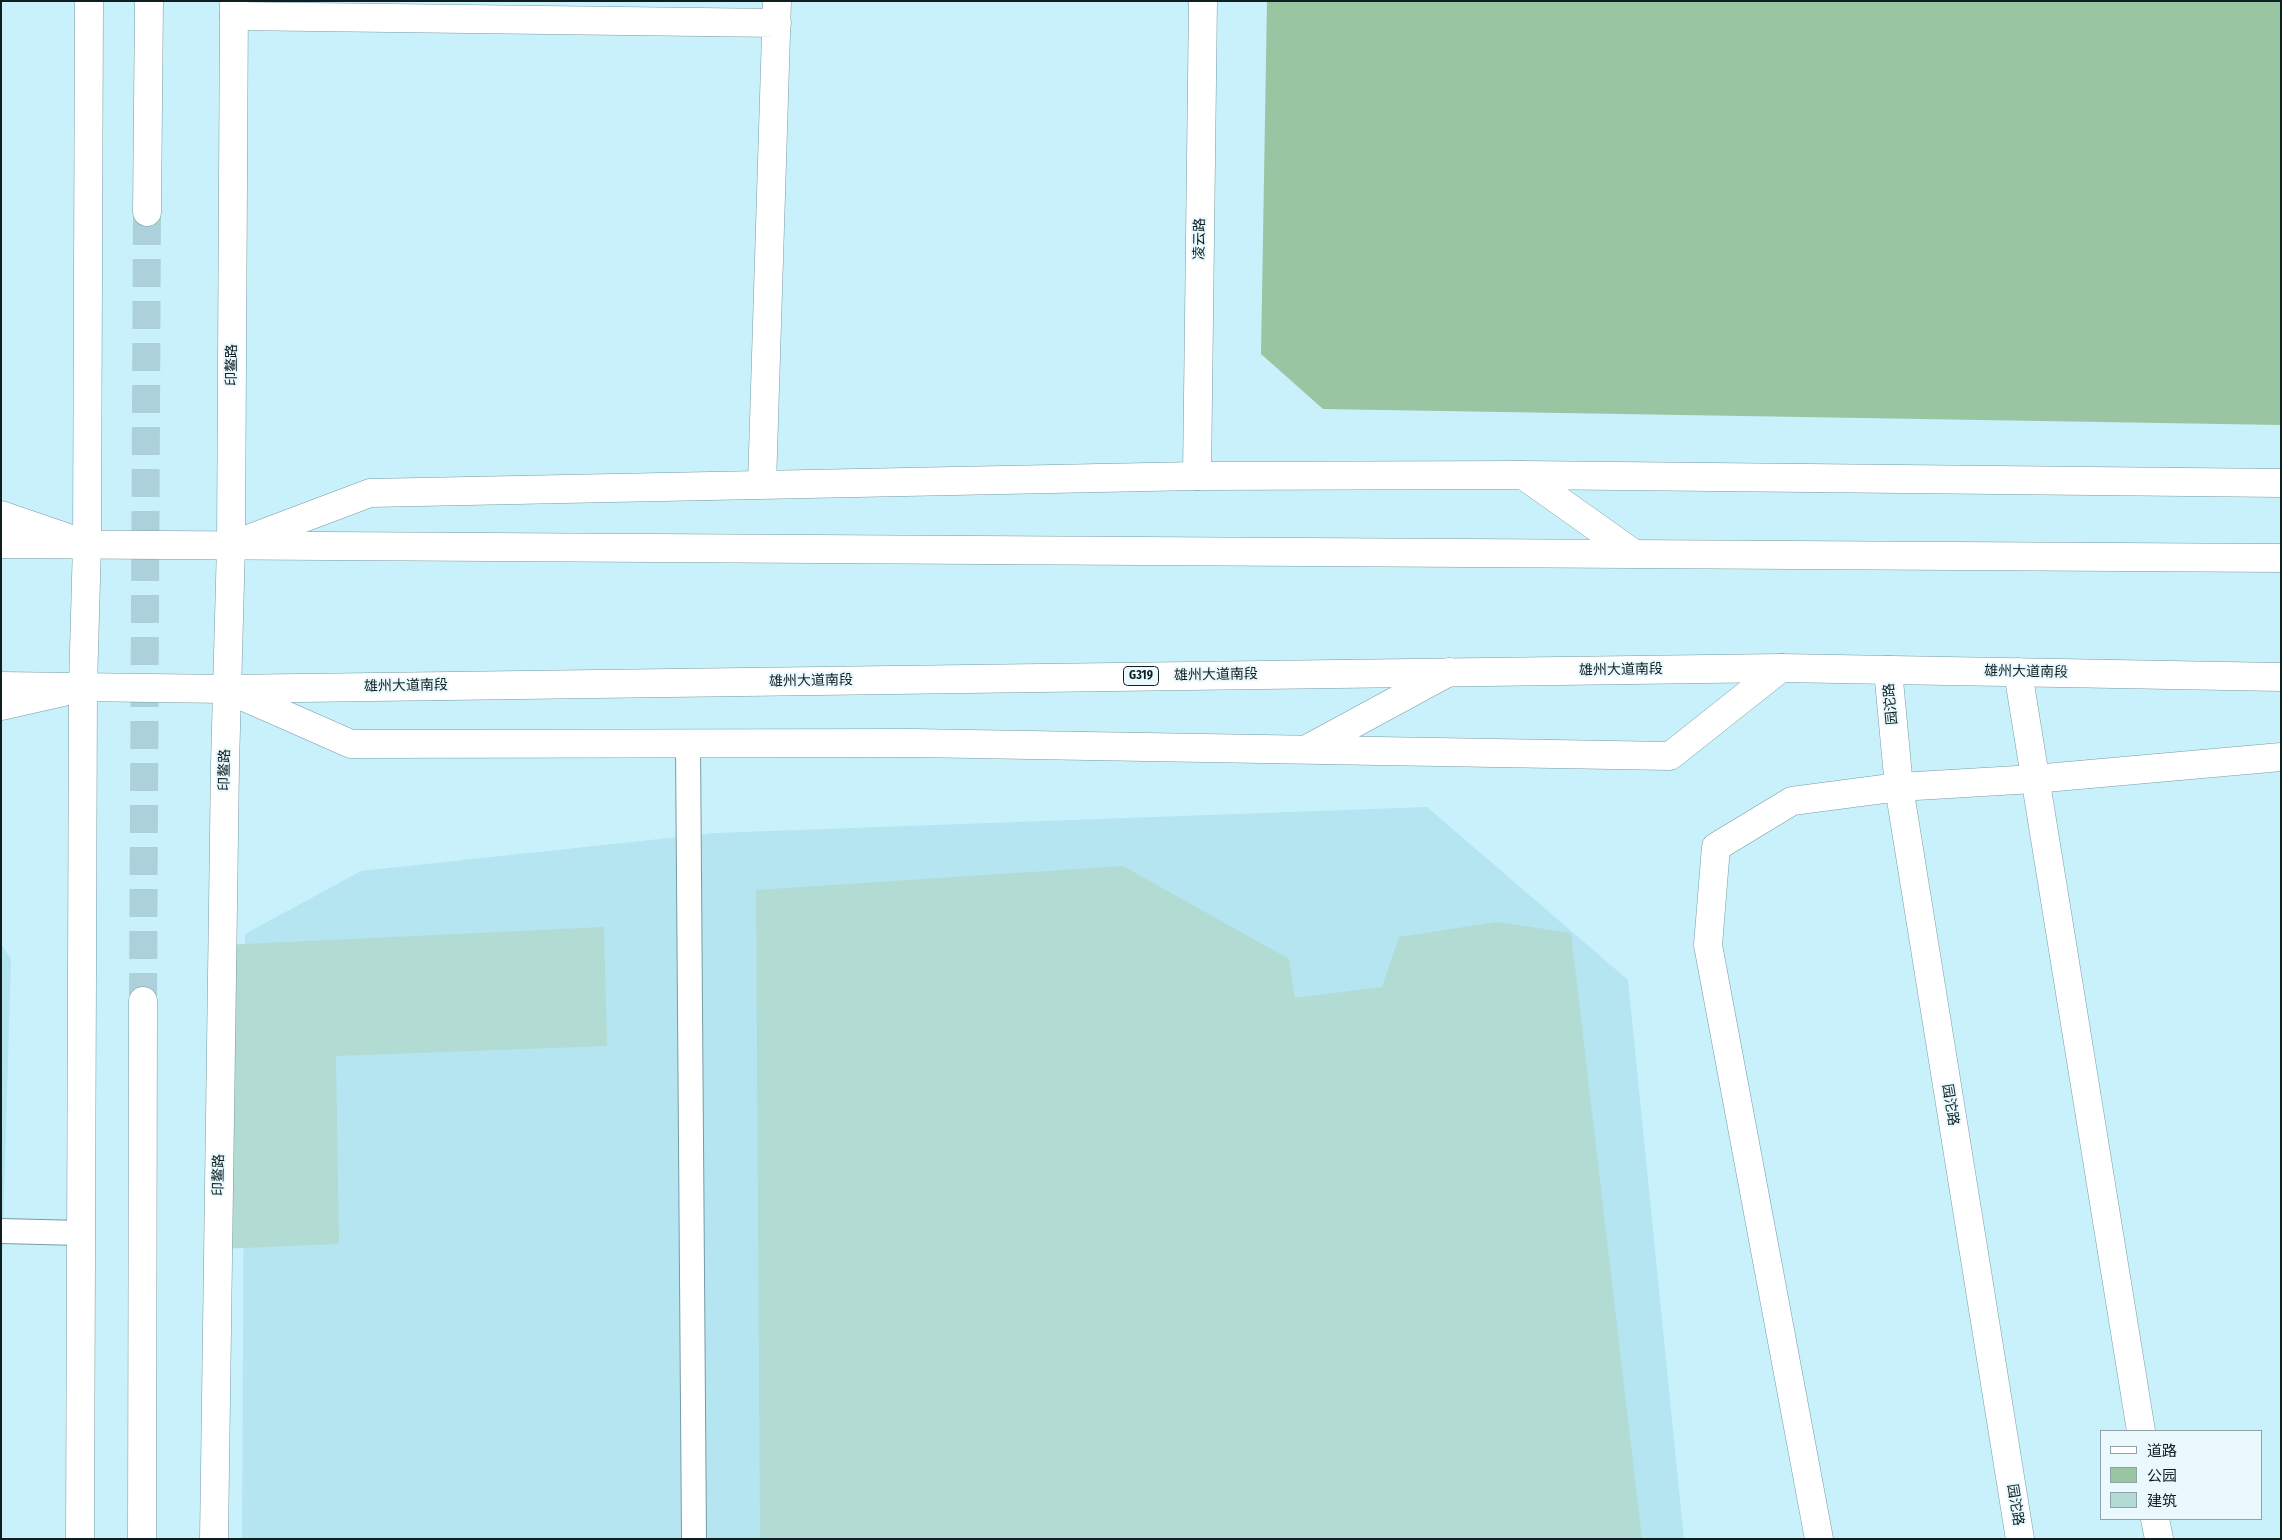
<!DOCTYPE html>
<html>
<head>
<meta charset="utf-8">
<style>
	body { margin:0 }
	#map { position:relative; width:2282px; height:1540px; overflow:hidden; background:#c9f1fb; font-family:"Fira Sans Condensed","Noto Sans SC",sans-serif }
	canvas { display:block }
	.frame { position:absolute; inset:0; border:2px solid #0e1e21; pointer-events:none }
	.legend { position:absolute; left:2100px; top:1430px; width:162px; height:90px; box-sizing:border-box; background:#e9f9fd; border:1px solid #91a1a5; margin:0; padding:6px 9px; list-style:none; font-size:15px; color:#0e1e21 }
	.legend li { display:flex; align-items:center; gap:10px; height:25px }
	.legend b { width:25px; border:1px solid #91a1a5 }
</style>
</head>
<body>
<div id="map">
<canvas width="2282" height="1540"></canvas>
<div class="frame"></div>
<ul class="legend">
<li><b style="height:6px;background:#fff"></b>道路</li>
<li><b style="height:14px;background:#9ac5a2"></b>公园</li>
<li><b style="height:14px;background:#b2dbd3"></b>建筑</li>
</ul>
</div>
<script>
const context = document.querySelector('canvas').getContext('2d');
context.lineJoin = 'round';
function paint(path, color) { context.fillStyle = color; context.fill(path, 'evenodd'); }
function strokePath(path, color, width, dash) { context.strokeStyle = color; context.lineWidth = width; context.lineCap = dash ? 'butt' : 'round'; context.setLineDash(dash || []); context.stroke(path); }
function write(font, color, halo, rows, align = 'center') {
  context.font = font + ' "Fira Sans Condensed","Noto Sans SC",sans-serif'; context.lineWidth = 4; context.setLineDash([]); context.textBaseline = 'middle'; context.strokeStyle = halo; context.fillStyle = color; for (const [text, x, y, turn = 0] of rows) {
    context.save(); context.translate(x, y); context.rotate((+turn || 0) * Math.PI / 180); context.textAlign = isNaN(turn) ? turn : align; if (halo) context.strokeText(text, 0, 0); context.fillText(text, 0, 0); context.restore();
  }
}
paint(new Path2D(`
	M1427 807 1628 980 1684 1539H242L245 934 361 871 716 833Z
	M1 944 11 959 1 1296Z`), '#b4e5f1');
paint(new Path2D(`
	M1267 1H2281V425L1323 409 1261 354Z`), '#9ac5a2');
paint(new Path2D(`
	M1123 866 1289 959 1295 998 1382 987 1399 937 1497 922 1571 933 1642 1539H760L756 890Z
	M604 927 607 1046 336 1056 339 1244 218 1249 223 945Z`), '#b2dbd3');
strokePath(new Path2D(`
	M143 1001 147 212`), '#add1da', 28, [28, 14]);
const lane = new Path2D(`
	M688 744 694 1539
	M1 1231 81 1233`);
const street = new Path2D(`
	M234 16 777 23
	M1523 475 1633 553
	M762 485 777 1
	M1 515 83 543
	M232 545 370 493 1197 476 1523 475 2281 483
	M226 689 351 744 913 743 1670 756 1781 668
	M1 706 63 692
	M1307 749 1449 672
	M1819 1539 1708 945 1716 847 1792 801 1899 787 2034 779 2281 757`);
const secondary = new Path2D(`
	M147 212 149 1
	M1197 476 1203 1
	M80 1539 83 687 87 544 89 1
	M142 1539 143 1001
	M214 1539 225 765 231 545 234 1`);
const primary = new Path2D(`
	M1888 670 1899 787 2020 1539
	M2018 672 2141 1431
	M2155 1519 2159 1539`);
const highway = new Path2D(`
	M1 544 2281 558
	M1 686 226 689 1781 668 2281 677`);
strokePath(lane, '#769ca5', 26);
strokePath(street, '#769ca5', 29);
strokePath(secondary, '#769ca5', 29);
strokePath(primary, '#769ca5', 29);
strokePath(highway, '#769ca5', 29);
strokePath(lane, '#fff', 24);
strokePath(street, '#fff', 28);
strokePath(secondary, '#fff', 28);
strokePath(primary, '#fff', 28);
strokePath(highway, '#fff', 28);
for (const [x, y, w] of [
	[1141,676,35]
]) { const box = new Path2D(); box.roundRect(x - w / 2, y - 9.5, w, 19, 4); context.fillStyle = '#e9f9fd'; context.fill(box); strokePath(box, '#0e1e21', 1); }
write('bold 12px', '#0e1e21', null, [
	["G319",1141,676]
]);
write('14px', '#0e1e21', '#e9f9fd', [
	["凌云路",1200,239,-89],
	["印鳌路",232,365,-90],
	["雄州大道南段",1621,670,-1],
	["雄州大道南段",2026,672,1],
	["雄州大道南段",1216,675,-1],
	["雄州大道南段",811,681,-1],
	["雄州大道南段",406,686,-1],
	["园沱路",1891,704,-95],
	["印鳌路",225,770,-89],
	["园沱路",1950,1105,81],
	["印鳌路",219,1175,-89],
	["园沱路",2015,1505,81]
]);
</script>
</body>
</html>
